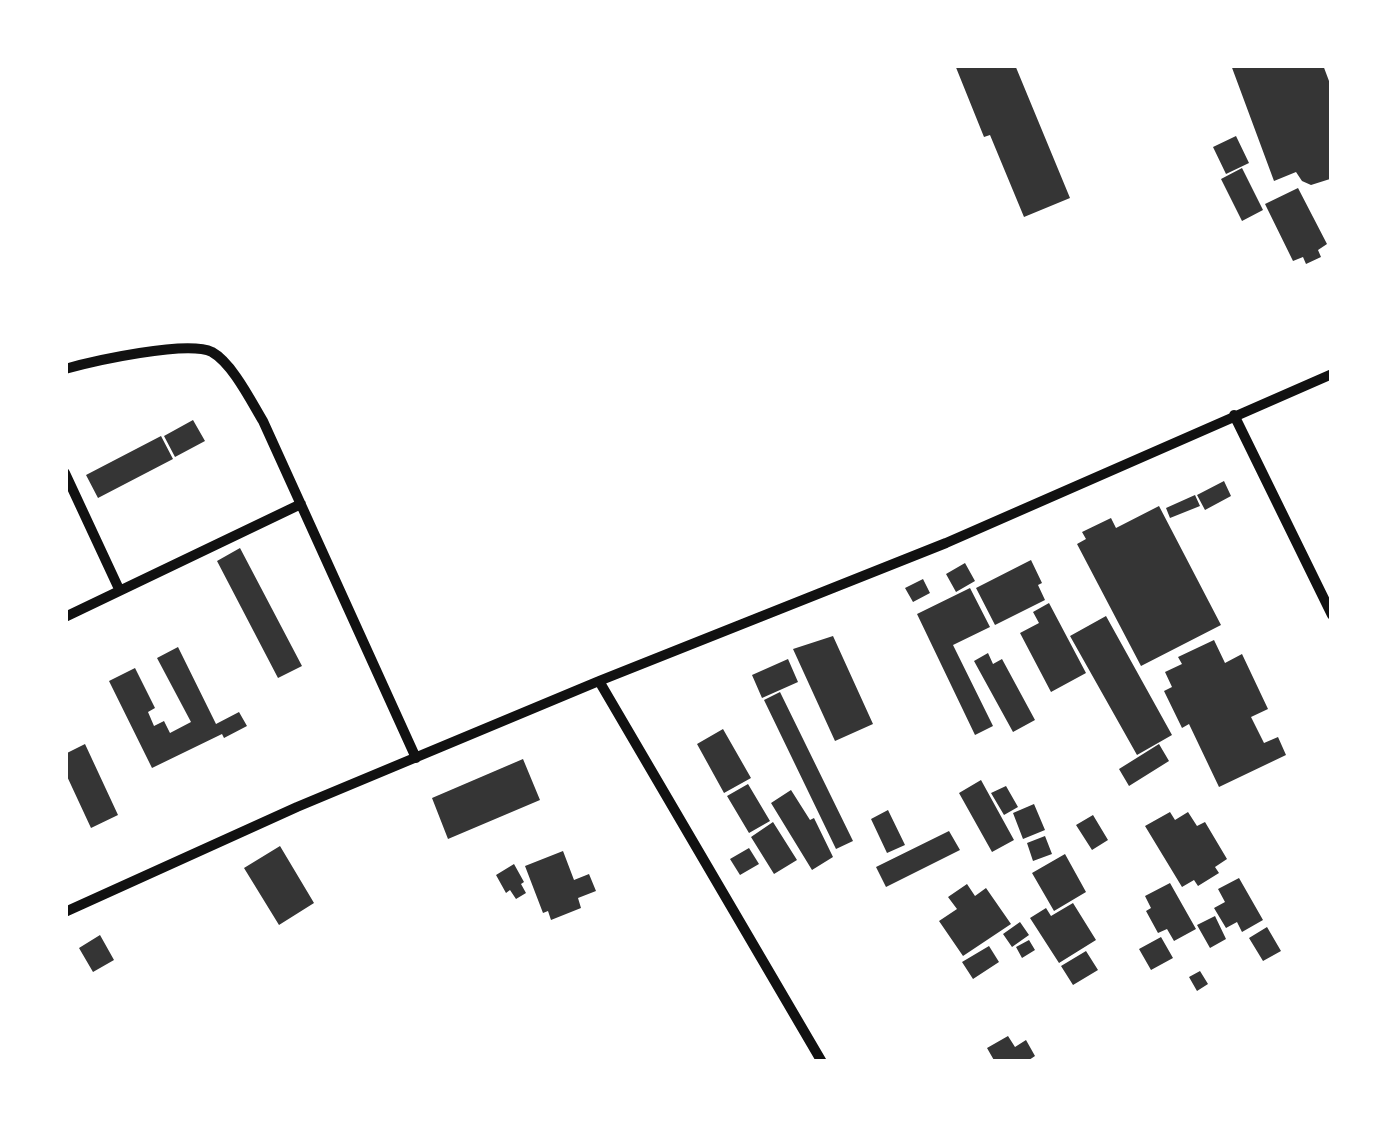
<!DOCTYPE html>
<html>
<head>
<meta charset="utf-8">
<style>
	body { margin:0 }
	#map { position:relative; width:1397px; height:1127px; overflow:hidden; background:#fff; font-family:"DM Sans",sans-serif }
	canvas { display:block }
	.frame { position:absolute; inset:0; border:68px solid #fff; pointer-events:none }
</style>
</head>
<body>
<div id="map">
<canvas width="1397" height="1127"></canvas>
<div class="frame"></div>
</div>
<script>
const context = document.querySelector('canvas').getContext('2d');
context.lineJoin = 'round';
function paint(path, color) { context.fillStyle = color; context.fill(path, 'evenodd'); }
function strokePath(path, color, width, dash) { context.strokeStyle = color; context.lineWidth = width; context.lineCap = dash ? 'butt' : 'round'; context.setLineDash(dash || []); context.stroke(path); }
paint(new Path2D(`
	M955 65H1015L1070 198 1024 217 990 135 984 137Z
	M1231 65H1323L1332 89 1330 179 1311 185 1302 181 1296 172 1274 181Z
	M1236 136 1249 163 1226 174 1213 147Z
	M1242 168 1263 210 1242 221 1221 179Z
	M1298 188 1327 244 1318 250 1321 257 1306 264 1303 257 1293 261 1265 204Z
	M193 420 205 441 175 457 164 436Z
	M161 436 173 459 98 498 86 475Z
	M1224 481 1231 496 1205 510 1197 495Z
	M1195 495 1200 506 1170 518 1166 508Z
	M1159 506 1221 625 1141 666 1077 544 1086 539 1082 532 1111 518 1116 528Z
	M240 548 302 666 278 678 217 561Z
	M1031 560 1042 583 1038 585 1045 600 995 625 976 588Z
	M965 563 975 581 956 592 946 574Z
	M923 579 930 593 913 602 905 588Z
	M970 588 990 627 953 645 993 726 975 735 917 614Z
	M1049 603 1086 673 1051 692 1020 633 1039 623 1033 612Z
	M1106 616 1172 735 1137 755 1070 636Z
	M833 636 873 724 835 741 793 649Z
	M1214 640 1225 663 1242 654 1268 709 1251 717 1264 743 1278 737 1286 755 1219 787 1189 724 1182 728 1164 691 1172 687 1165 672 1182 664 1178 657Z
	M178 647 216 724 239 712 247 726 224 738 222 734 152 768 109 681 135 668 155 708 148 712 154 726 164 721 170 733 191 722 157 658Z
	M988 653 993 664 1002 659 1035 720 1013 732 974 661Z
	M788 659 798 682 762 698 752 675Z
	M780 692 853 841 836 849 764 700Z
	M723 729 751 778 724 793 697 744Z
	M85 744 118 815 91 828 65 772V754Z
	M1159 744 1169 761 1129 786 1119 769Z
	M523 759 540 800 448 839 432 798Z
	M981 780 1014 840 992 852 959 793Z
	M748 784 770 821 749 833 727 796Z
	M1006 786 1018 807 1004 815 991 793Z
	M791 790 810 820 814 818 833 857 812 870 771 803Z
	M1034 804 1045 830 1023 839 1013 813Z
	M888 810 905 845 887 853 871 819Z
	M1170 812 1175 820 1188 812 1197 826 1205 822 1227 859 1215 867 1219 873 1198 886 1194 880 1182 887 1145 826Z
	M1093 815 1108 840 1092 850 1076 825Z
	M773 822 797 860 774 874 751 837Z
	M949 831 960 850 886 887 876 867Z
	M1045 836 1052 854 1033 861 1027 843Z
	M280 846 314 903 279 925 244 868Z
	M749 848 759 864 740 875 730 859Z
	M563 851 574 880 589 874 596 891 578 898 581 908 551 920 548 911 543 913 525 866Z
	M1065 854 1086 892 1054 911 1032 873Z
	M514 864 524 882 521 884 526 893 516 899 510 890 506 893 496 875Z
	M1239 878 1263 920 1242 932 1237 922 1226 928 1214 908 1225 902 1218 889Z
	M1170 883 1196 929 1174 941 1167 929 1158 933 1146 911 1151 908 1145 896Z
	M967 884 975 896 986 888 1011 924 963 956 939 921 957 909 948 897Z
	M1073 903 1096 940 1059 963 1030 918 1046 908 1051 916Z
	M1215 916 1226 939 1210 948 1197 925Z
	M1020 922 1029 935 1012 947 1003 934Z
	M1267 927 1281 951 1263 961 1249 938Z
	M100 935 114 960 93 972 79 948Z
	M1161 937 1173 958 1151 970 1139 949Z
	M1029 940 1035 950 1022 958 1016 947Z
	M989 946 999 962 973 979 962 962Z
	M1086 951 1098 970 1073 985 1061 966Z
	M1200 971 1208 984 1197 991 1189 977Z
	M1008 1036 1015 1047 1026 1040 1035 1056 1026 1062H995L987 1048Z`), '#353535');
strokePath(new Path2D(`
	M65 369C93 361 187 340 212 352 232 363 251 401 263 421L416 758
	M1234 415 1332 615
	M65 473 119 589
	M65 617 301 504
	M599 681 822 1062
	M65 912 297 807 599 681 946 543 1332 374`), '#111', 10);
</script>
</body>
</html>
